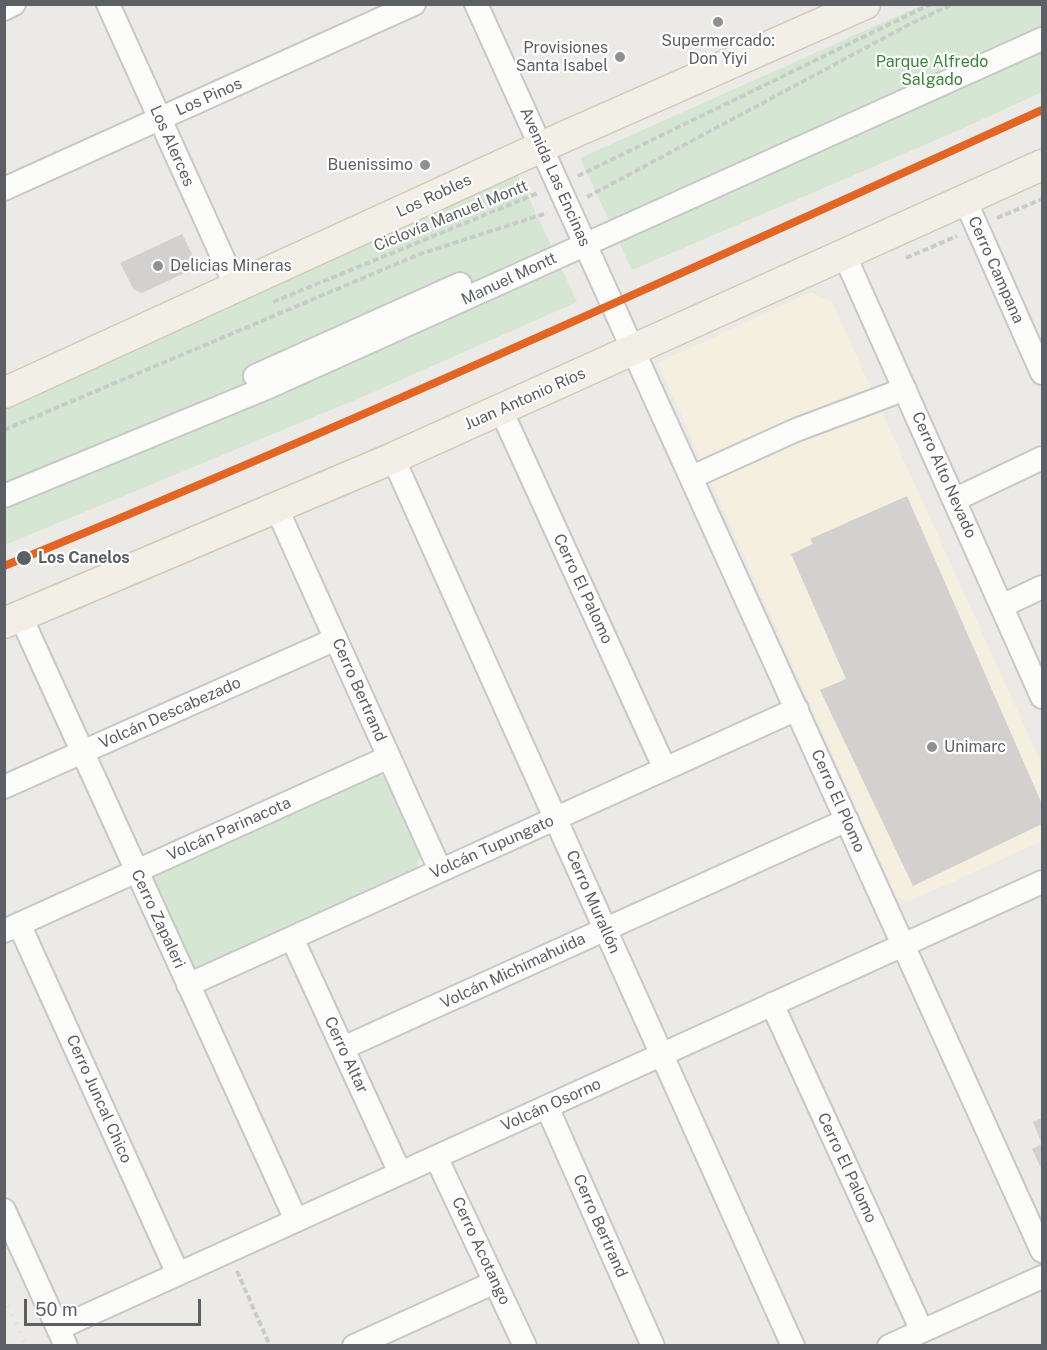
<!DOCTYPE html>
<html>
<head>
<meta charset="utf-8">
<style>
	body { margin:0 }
	#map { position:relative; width:1047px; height:1350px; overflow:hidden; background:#eceae6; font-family:"Public Sans",sans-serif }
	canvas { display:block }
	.frame { position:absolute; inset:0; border:6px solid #5c5f64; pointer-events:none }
	.scale { position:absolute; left:24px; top:1299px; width:177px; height:27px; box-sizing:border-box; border:3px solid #5c5f64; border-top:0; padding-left:8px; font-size:18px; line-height:21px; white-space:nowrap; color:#5c5f64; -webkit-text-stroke:4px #fff; paint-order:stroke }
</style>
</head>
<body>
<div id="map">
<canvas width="1047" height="1350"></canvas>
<div class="frame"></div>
<div class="scale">50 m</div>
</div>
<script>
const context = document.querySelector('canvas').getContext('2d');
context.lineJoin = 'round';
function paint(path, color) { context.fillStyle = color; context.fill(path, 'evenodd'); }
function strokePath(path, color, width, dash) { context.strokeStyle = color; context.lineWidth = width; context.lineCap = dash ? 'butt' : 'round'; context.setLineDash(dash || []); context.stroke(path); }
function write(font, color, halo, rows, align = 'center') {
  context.font = font + ' "Public Sans",sans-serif'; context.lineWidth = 4.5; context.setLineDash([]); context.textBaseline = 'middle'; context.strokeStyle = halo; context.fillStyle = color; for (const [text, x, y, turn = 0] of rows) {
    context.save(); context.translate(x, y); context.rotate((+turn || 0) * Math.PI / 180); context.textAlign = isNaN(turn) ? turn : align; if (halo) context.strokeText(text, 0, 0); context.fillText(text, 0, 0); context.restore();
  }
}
paint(new Path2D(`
	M811 292 832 302 1042 765V841L908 902 896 896 658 363Z`), '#f5efdf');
paint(new Path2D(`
	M922 5H1042V92L964 128 632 270 580 158Z
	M517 172 577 302 360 398 5 545V401Z
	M375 773 387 778 421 854 415 872 201 972 189 968 151 886 157 873Z`), '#d5e7d2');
paint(new Path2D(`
	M182 234 196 262 191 270 142 293 134 290 120 263Z
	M907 496 1042 804V824L913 886 820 690 846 679 791 554 813 544 810 539Z
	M1042 1118V1165L1040 1166 1032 1149 1042 1144 1033 1122Z`), '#d2d1cf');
const minor = new Path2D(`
	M108 4 236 287
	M476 4 1042 1251
	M4 9 14 4
	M4 189 414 4
	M965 200 1042 373
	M844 254 1042 697
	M255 376 460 284
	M501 410 665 769
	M393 458 793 1346
	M692 477 796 430 905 389
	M4 496 271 386 1042 39
	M954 500 1042 458
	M277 509 440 870
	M1002 606 1042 587
	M21 617 296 1220
	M4 787 336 639
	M19 924 178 1274
	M4 931 389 757
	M292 938 400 1173
	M188 985 797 709
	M772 1004 922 1331
	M343 1048 847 820
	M547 1107 653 1346
	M436 1157 525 1346
	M4 1210 66 1346
	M59 1328 1042 882
	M354 1346 495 1282
	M889 1346 1042 1277`);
const major = new Path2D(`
	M4 393 541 147 865 4
	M4 623 393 458 1042 165`);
strokePath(minor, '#c7c7c7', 26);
strokePath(major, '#d2c9b4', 33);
strokePath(new Path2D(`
	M578 176 931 4
	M587 197 910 24 953 4
	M997 218 1042 199
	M906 258 957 236
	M273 302 538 193
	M4 430 420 254 547 213
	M237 1271 270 1346`), '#c8ccc9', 4, [6, 3]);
strokePath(minor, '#fcfcfb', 22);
strokePath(major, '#f2efe7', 30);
strokePath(new Path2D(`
	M4 1297 26 1346`), '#e2e2e2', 4.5, [1.5, 8]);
strokePath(new Path2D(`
	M4 566C354 423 698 266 1042 110`), '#e36523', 8);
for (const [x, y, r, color] of [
	[718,22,6,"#8e9092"],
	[620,57,6,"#8e9092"],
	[425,165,6,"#8e9092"],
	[158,266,6,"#8e9092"],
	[24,558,8,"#5c5f64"],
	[932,747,6,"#8e9092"]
]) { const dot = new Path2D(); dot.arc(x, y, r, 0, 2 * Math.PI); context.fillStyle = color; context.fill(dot); strokePath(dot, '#fff', 2); }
write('16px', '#5c5f64', '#fff', [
	["Supermercado:",718,41,"center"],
	["Don Yiyi",718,59,"center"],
	["Provisiones",608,48],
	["Santa Isabel",608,66],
	["Buenissimo",413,165],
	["Delicias Mineras",170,266,"left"],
	["Unimarc",944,747,"left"]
], 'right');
write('16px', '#39853a', '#fff', [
	["Parque Alfredo",932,62],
	["Salgado",932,80]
]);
write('16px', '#5c5f64', '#fff', [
	["Los Pinos",209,97,-24],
	["Los Alerces",172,146,66],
	["Avenida Las Encinas",555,177,66],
	["Los Robles",434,196,-25],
	["Ciclovía Manuel Montt",451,216,-22],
	["Cerro Campana",996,270,66],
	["Manuel Montt",509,279,-25],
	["Juan Antonio Ríos",525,399,-24],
	["Cerro Alto Nevado",944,475,66],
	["Cerro El Palomo",583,589,65],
	["Cerro Bertrand",359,690,66],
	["Volcán Descabezado",170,713,-24],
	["Cerro El Plomo",838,801,66],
	["Volcán Parinacota",229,829,-24],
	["Volcán Tupungato",492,847,-24],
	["Cerro Murallón",593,902,66],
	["Cerro Zapaleri",158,919,65],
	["Volcán Michimahuida",513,971,-25],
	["Cerro Altar",346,1055,65],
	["Cerro Juncal Chico",99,1099,66],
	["Volcán Osorno",551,1105,-24],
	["Cerro El Palomo",847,1168,65],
	["Cerro Bertrand",600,1226,66],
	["Cerro Acotango",481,1251,65]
]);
write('bold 16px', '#5c5f64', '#fff', [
	["Los Canelos",38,558]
], 'left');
</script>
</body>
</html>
